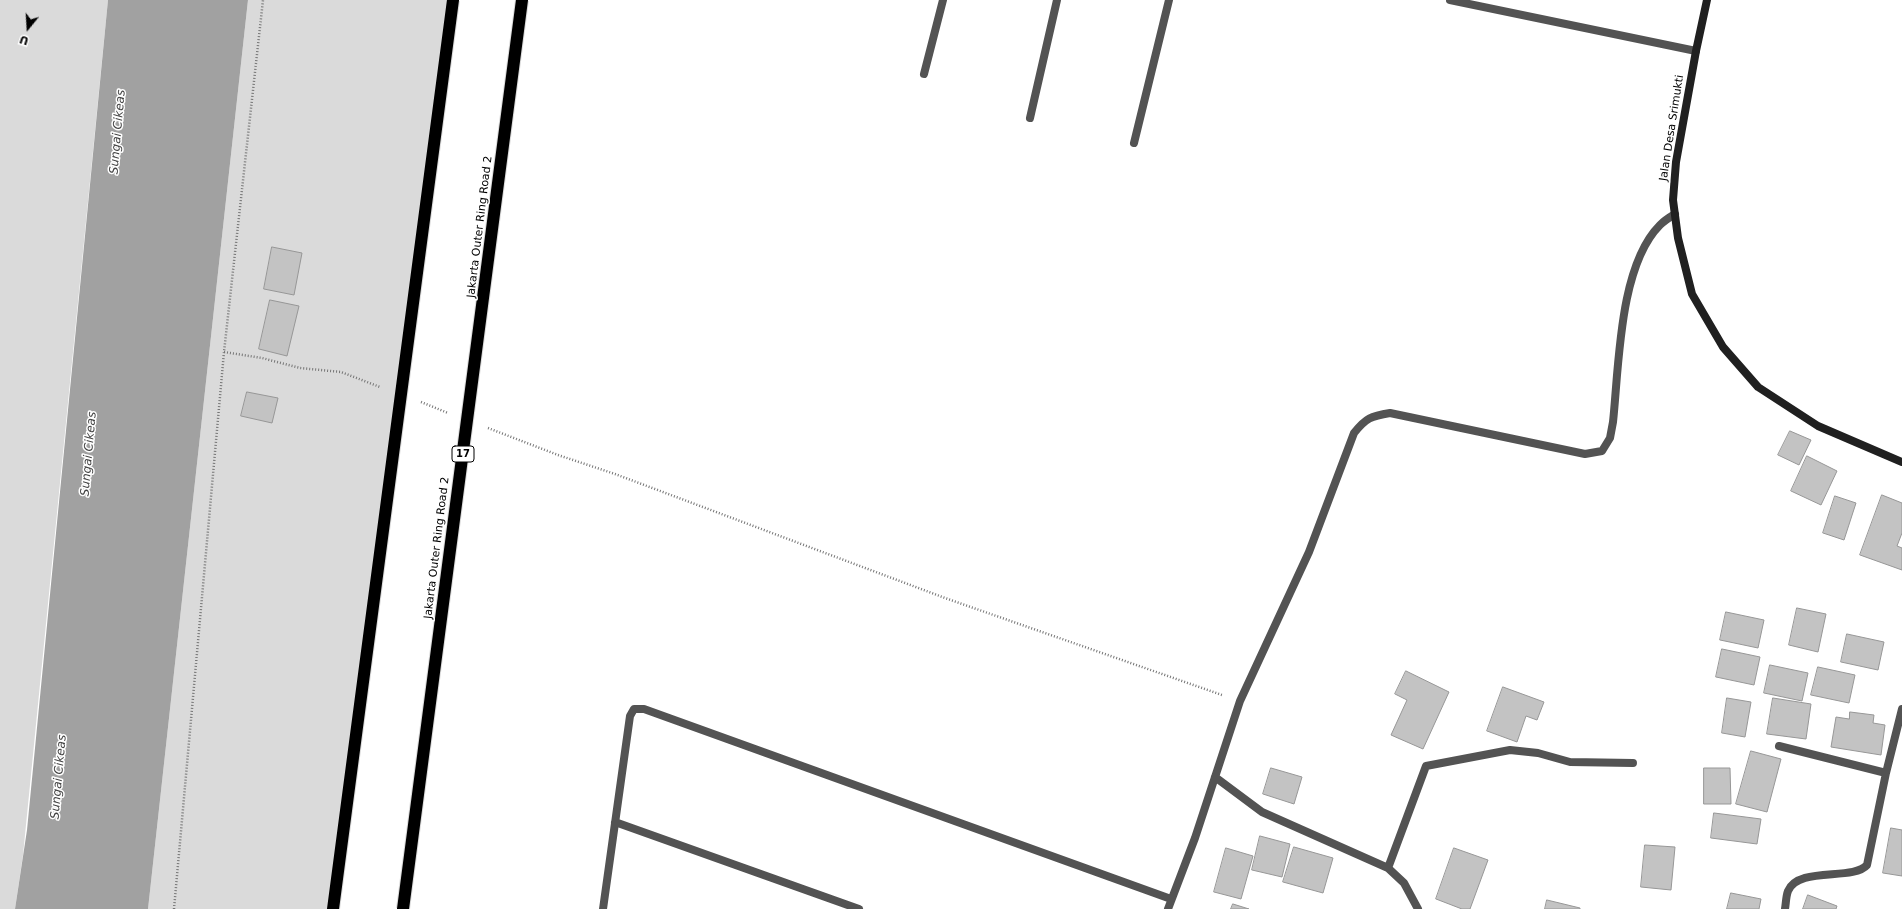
<!DOCTYPE html>
<html>
<head>
<meta charset="utf-8">
<style>
	body { margin:0 }
	#map { position:relative; width:1902px; height:909px; overflow:hidden; background:#fff; font-family:"DejaVu Sans",sans-serif }
	canvas { display:block }
	.north { position:absolute; left:8px; top:8px; width:40px; height:40px; -webkit-text-stroke:3px #fff; paint-order:stroke; rotate:198deg; font-size:11px; font-weight:700; line-height:16px; text-align:center; color:#000 }
	.north::after { content:''; display:block; margin:auto; width:14px; height:18px; background:#000; clip-path:polygon(50% 0,100% 100%,50% 72%,0 100%) }
</style>
</head>
<body>
<div id="map">
<canvas width="1902" height="909"></canvas>
<div class="north">U</div>
</div>
<script>
const context = document.querySelector('canvas').getContext('2d');
context.lineJoin = 'round';
function paint(path, color) { context.fillStyle = color; context.fill(path, 'evenodd'); }
function strokePath(path, color, width, dash) { context.strokeStyle = color; context.lineWidth = width; context.lineCap = dash ? 'butt' : 'round'; context.setLineDash(dash || []); context.stroke(path); }
function write(font, color, halo, rows, align = 'center') {
  context.font = font + ' "DejaVu Sans",sans-serif'; context.lineWidth = 3; context.setLineDash([]); context.textBaseline = 'middle'; context.strokeStyle = halo; context.fillStyle = color; for (const [text, x, y, turn = 0] of rows) {
    context.save(); context.translate(x, y); context.rotate((+turn || 0) * Math.PI / 180); context.textAlign = isNaN(turn) ? turn : align; if (halo) context.strokeText(text, 0, 0); context.fillText(text, 0, 0); context.restore();
  }
}
paint(new Path2D(`
	M0 0H108L23 855 15 909H0Z
	M248 0H453L333 909H148Z`), '#dadada');
paint(new Path2D(`
	M108 0H248L148 909H15L27 830Z`), '#a1a1a1');
const building = new Path2D(`
	M272 247 302 253 294 295 264 289Z
	M270 300 299 306 287 356 259 349Z
	M247 392 278 398 272 423 241 416Z
	M1790 431 1811 440 1799 465 1778 455Z
	M1807 456 1837 471 1821 505 1791 491Z
	M1882 495 1902 503V533L1897 546 1902 548V570L1860 555Z
	M1835 496 1856 503 1844 540 1823 533Z
	M1797 608 1826 614 1818 652 1789 645Z
	M1726 612 1764 620 1758 648 1720 640Z
	M1847 634 1884 642 1878 670 1841 662Z
	M1722 649 1760 657 1754 685 1716 677Z
	M1770 665 1808 673 1802 701 1764 693Z
	M1818 667 1855 675 1849 703 1811 695Z
	M1406 671 1449 692 1423 749 1391 735 1407 700 1395 694Z
	M1503 687 1544 702 1537 720 1526 716 1517 742 1487 731Z
	M1727 698 1751 702 1745 737 1722 733Z
	M1773 698 1811 704 1806 739 1767 734Z
	M1850 712 1874 715 1873 723 1885 725 1881 755 1831 747 1836 717 1849 719Z
	M1751 751 1781 759 1767 812 1736 804Z
	M1271 768 1302 777 1294 804 1263 794Z
	M1704 768H1730L1731 804H1704Z
	M1714 813 1761 819 1757 844 1711 838Z
	M1891 828 1902 830V876L1883 873Z
	M1260 836 1290 844 1282 877 1252 870Z
	M1645 845 1675 847 1671 890 1641 887Z
	M1294 847 1333 858 1323 893 1283 882Z
	M1226 848 1253 856 1241 899 1214 892Z
	M1454 848 1488 860 1470 909H1462L1436 899Z
	M1731 893 1761 899 1759 909H1727Z
	M1808 895 1837 906 1836 909H1803Z
	M1547 900 1580 908V909H1545Z
	M1233 904 1249 909H1231Z`);
paint(building, '#c3c3c3');
strokePath(building, '#979797', 1);
strokePath(new Path2D(`
	M224 352 262 358 300 368 341 372 380 387
	M421 402 448 413
	M488 428 558 455 615 474 945 598 1222 695
	M174 909 224 352 263 0`), '#757575', 2.5, [1, 2]);
strokePath(new Path2D(`
	M1450 0 1696 51
	M924 74 943 0
	M1030 118 1057 0
	M1134 143 1169 0
	M1779 746 1886 773
	M1215 777 1262 812 1388 868 1404 883 1418 909
	M615 822 859 909
	M1388 868 1426 766 1510 750 1538 753 1570 762 1633 763
	M603 909 630 716 634 709H644L1171 899
	M1168 909 1195 838 1240 701 1309 552 1354 433C1366 418 1371 416 1390 413L1585 454 1602 451 1610 438 1613 422C1619 366 1619 266 1660 225 1664 221 1670 217 1675 214
	M1785 909C1786 903 1786 896 1788 891 1798 866 1853 881 1867 865L1886 773 1902 709`), '#535353', 8);
strokePath(new Path2D(`
	M1707 0 1696 51 1676 162 1673 200 1678 238 1692 294 1723 347 1758 387 1818 426 1902 462`), '#202020', 8);
const highwayBridge = new Path2D(`
	M333 909 453 0
	M403 909 522 0`);
strokePath(highwayBridge, '#dbdbdb', 14, []);
strokePath(highwayBridge, '#000', 12);
for (const [x, y, w] of [
	[463,454,22]
]) { const box = new Path2D(); box.roundRect(x - w / 2, y - 8, w, 16, 3); context.fillStyle = '#fff'; context.fill(box); strokePath(box, '#000', 1); }
write('bold 10px', '#000', null, [
	["17",463,454]
]);
write('11px', '#000', '#fff', [
	["Jalan Desa Srimukti",1672,128,-81],
	["Jakarta Outer Ring Road 2",480,227,-83],
	["Jakarta Outer Ring Road 2",437,548,-83]
]);
write('italic 12px', '#424242', '#fff', [
	["Sungai Cikeas",118,132,-85],
	["Sungai Cikeas",89,454,-85],
	["Sungai Cikeas",59,777,-85]
]);
</script>
</body>
</html>
